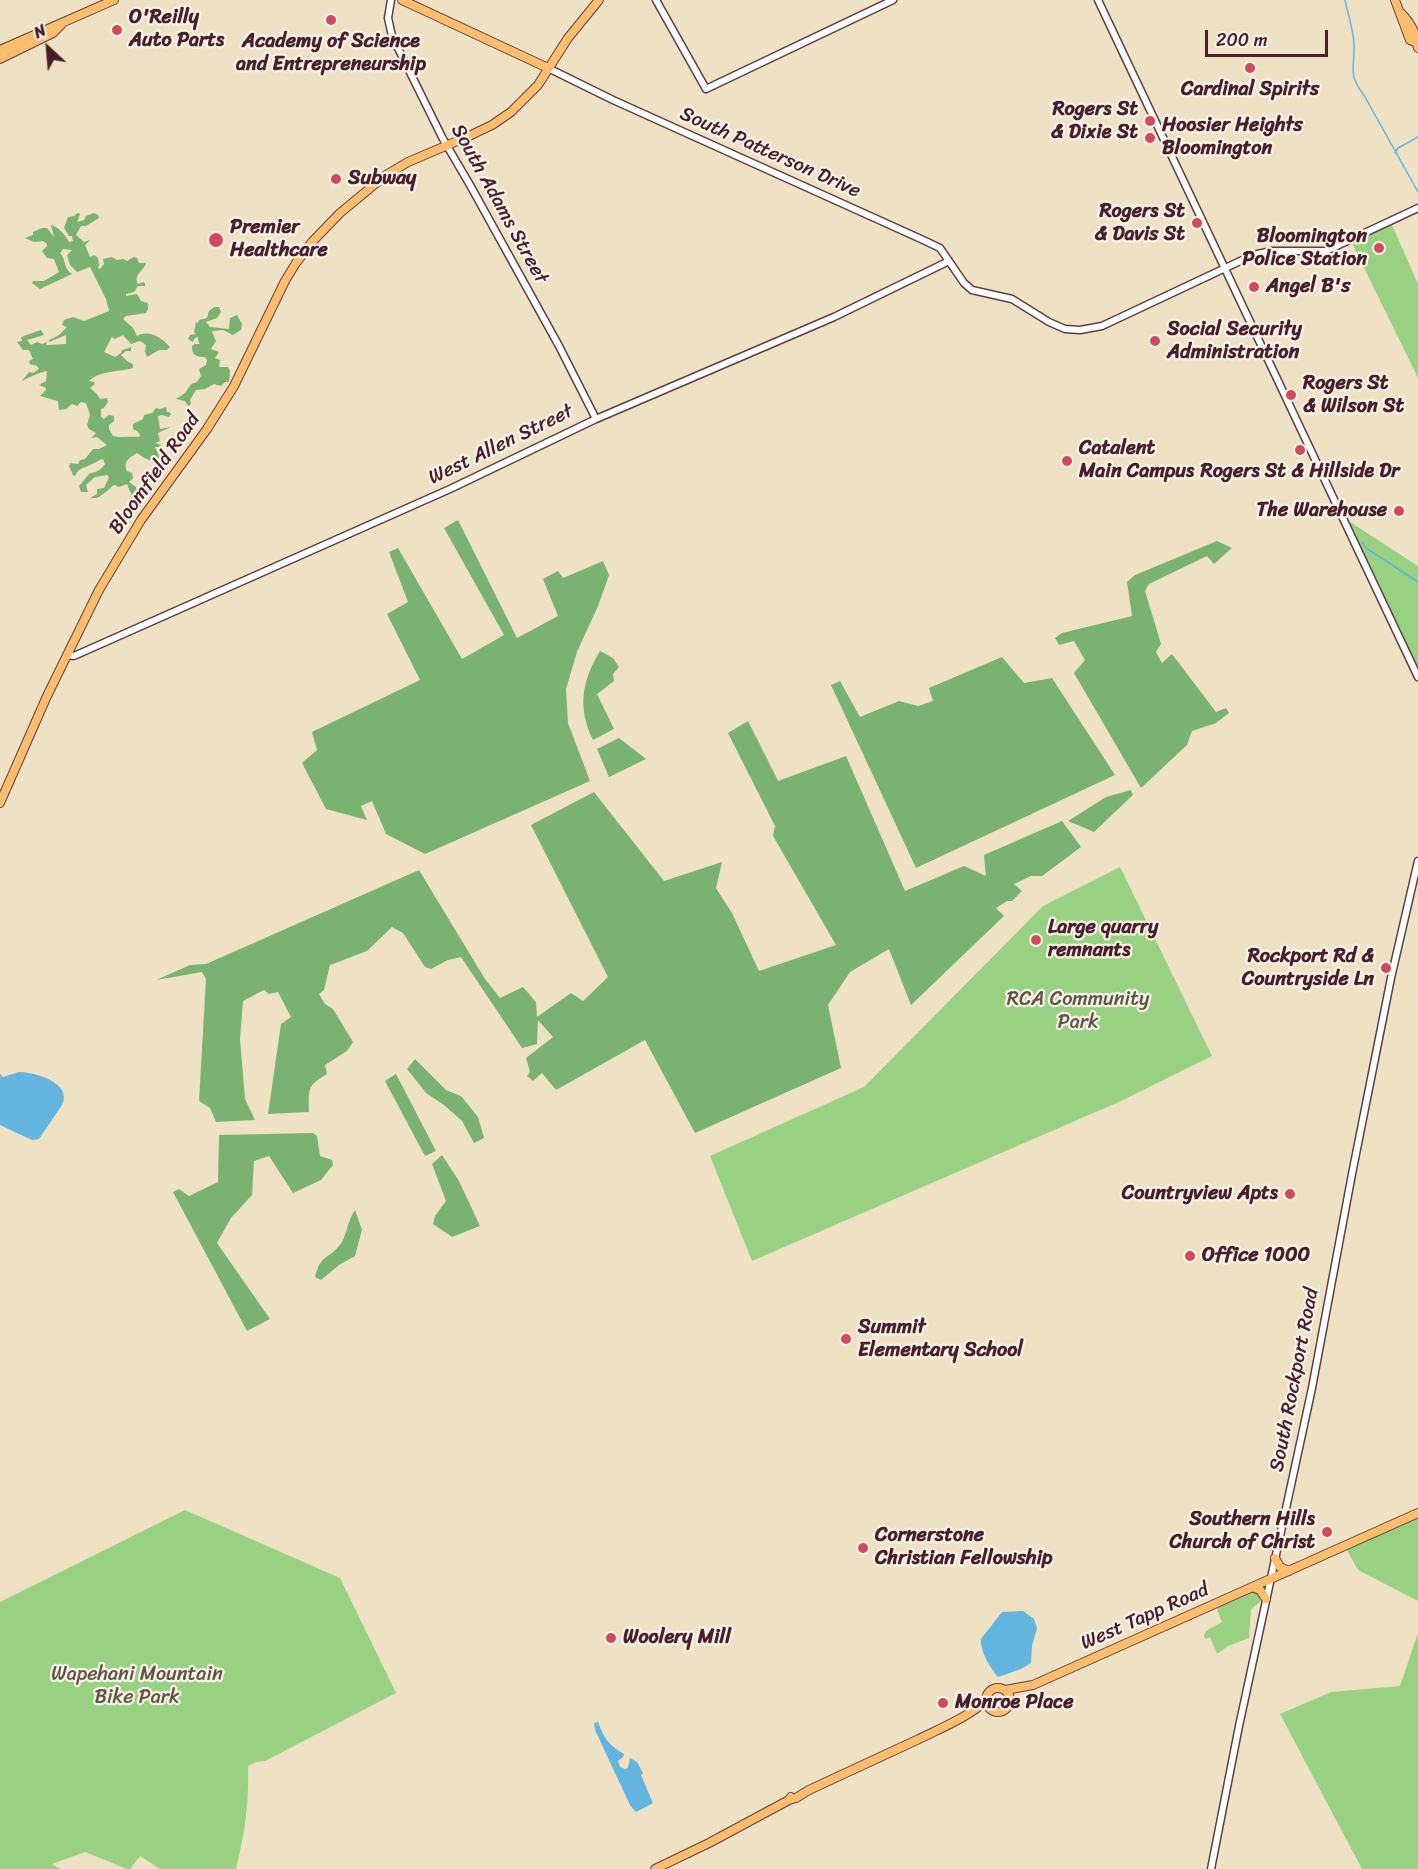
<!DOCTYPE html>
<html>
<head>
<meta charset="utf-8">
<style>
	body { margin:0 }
	#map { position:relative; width:1418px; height:1869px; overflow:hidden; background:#efe1c4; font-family:Sriracha,sans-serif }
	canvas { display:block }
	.north { position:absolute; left:18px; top:18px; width:60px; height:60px; -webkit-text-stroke:4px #f7f3e8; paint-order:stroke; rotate:334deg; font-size:16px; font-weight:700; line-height:24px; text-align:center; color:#4a1f2b }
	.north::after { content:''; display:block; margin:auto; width:21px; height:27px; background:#4a1f2b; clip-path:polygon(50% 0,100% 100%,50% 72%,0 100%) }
	.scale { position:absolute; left:1205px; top:30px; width:123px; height:27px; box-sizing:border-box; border:3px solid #4a1f2b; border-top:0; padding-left:8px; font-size:18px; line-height:21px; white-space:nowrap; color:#4a1f2b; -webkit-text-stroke:4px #f7f3e8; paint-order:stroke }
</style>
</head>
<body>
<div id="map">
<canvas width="1418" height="1869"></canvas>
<div class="north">N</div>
<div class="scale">200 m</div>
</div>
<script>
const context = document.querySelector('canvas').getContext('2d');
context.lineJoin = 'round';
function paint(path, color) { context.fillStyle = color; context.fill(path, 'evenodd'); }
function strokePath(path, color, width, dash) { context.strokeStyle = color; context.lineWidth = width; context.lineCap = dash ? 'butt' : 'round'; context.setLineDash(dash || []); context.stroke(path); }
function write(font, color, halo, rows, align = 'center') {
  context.font = font + ' Sriracha,sans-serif'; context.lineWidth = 4.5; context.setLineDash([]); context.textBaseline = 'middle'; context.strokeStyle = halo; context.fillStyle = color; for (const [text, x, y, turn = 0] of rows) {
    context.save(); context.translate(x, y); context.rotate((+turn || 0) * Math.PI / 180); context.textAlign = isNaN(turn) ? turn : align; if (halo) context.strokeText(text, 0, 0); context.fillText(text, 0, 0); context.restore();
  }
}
paint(new Path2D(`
	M1392 225 1418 284V378L1352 243Z
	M1347 520 1418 566V669Z
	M1120 867 1212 1056 1121 1101 752 1261 710 1156 864 1087 1043 906Z
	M185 1510 340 1578 396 1693 265 1761 256 1762 248 1766C249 1805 245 1831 236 1869H160L140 1856 130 1869H127L85 1852 52 1864 60 1869H0V1602Z
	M1418 1517V1601L1358 1570 1346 1548Z
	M1253 1591H1257L1261 1595 1260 1602 1251 1609 1249 1638 1228 1646 1217 1654 1210 1637 1205 1639 1204 1636 1206 1631 1222 1622 1217 1610 1219 1606Z
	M1418 1633V1869H1362L1280 1714 1331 1692 1400 1686Z`), '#99d183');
paint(new Path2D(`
	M78 213 80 214 77 222 84 220 86 216 94 213 98 215 99 218 86 226H81L76 235 84 242 90 240 85 245 90 257 94 255 98 258 99 265 98 268 100 269 104 264 103 259 112 257 117 260 123 259 127 261 134 257 137 258 139 263H146C143 272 133 275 138 284L143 282 145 283V286H138L134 292 126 294V296L137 294 141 301 148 303V309L146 313 126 316 123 319 133 328 137 336C149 329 162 338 170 347L167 350H159L147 357 145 351 146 345 140 341 131 344 123 335 115 339 112 337 104 352 115 357 121 353 122 350 131 347V351H126L121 355 127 361 133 364V368C120 372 100 370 89 381L94 382 95 384 90 388 97 394 100 399 107 398 108 402 104 408 101 409V417L104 419 109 415 114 416V421L109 425V429L113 436C121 438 130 436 139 437L140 435 137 431 133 429V424L143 419 144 415 152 413 156 408 160 409 166 407 167 412H169L171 414 169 417 162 415 158 416 160 429 171 427 158 433 160 441 155 443 161 445 160 447H155L160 458C151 464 145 458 137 453 129 458 123 461 127 471L132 473 133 478 129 482 136 487 138 499 141 502V506L137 508 127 484 119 487 114 485C109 489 103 495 97 498H90L97 494V489L104 488 109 477 107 475 95 477 86 485 88 492H81L79 486 90 473C96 473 102 469 105 464L103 459C98 460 95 463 90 465 83 469 79 467 75 476L73 475 69 466 70 463 78 464 80 460 85 459 93 449H99L107 445 97 437 91 438 96 433 89 429 87 425 90 415 86 403 81 402 77 406 72 404 66 409 59 410 58 401 40 396 46 390V388L39 385 46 381 47 371C38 373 30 377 22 381L29 372 33 373 39 369 37 366 30 364 29 361 33 359 29 350H23L17 342 22 341 21 337 41 330 44 335 27 340 31 345 37 342 42 344 47 342 46 345H49L66 344V335L49 342V340L59 335 67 327 62 325 64 320 73 317 84 321 109 311 106 299 90 267 77 272 70 265 67 255 72 250 63 249 60 253C66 259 64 270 72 274L40 289 32 283 33 281H44L59 272 54 259 47 258 42 251 47 246V244L43 241 34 242 25 238 33 235V232L42 228H47L54 237 51 225C58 226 67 237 69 242L73 241 72 236H69L64 228 68 217 74 216Z
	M214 307H219L221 312 217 318 206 322 210 327 229 329 230 318 237 315 242 324 241 330 233 335 223 330 212 331 216 341 211 349 219 352 215 358 220 360 219 367H228L230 371 229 382H225L221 386 214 384 205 389 196 390 190 400 191 404 188 406 185 401 176 399 185 393 191 384 197 382 201 376 199 369 206 365 207 360 205 357C196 357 192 355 192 346L195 344H200L198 341V337L195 338 193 342 188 339 190 335 196 334 194 332 196 322 198 323 199 320 207 318 209 311Z
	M458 520 517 638 558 616 543 579 558 571 563 578 603 561 609 575 598 606 577 652 566 689 568 723 590 781 425 854 386 834 372 801 361 806 367 820 326 809 302 763 317 750 312 732 420 680 387 614 408 602 389 552 398 548 462 659 504 635 444 528Z
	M1217 541 1232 548 1214 564 1207 556 1149 584 1145 591 1161 644 1156 652 1162 663 1172 654 1216 712 1226 708 1229 713 1216 723 1192 731 1187 745 1141 788 1074 673 1085 660 1074 641 1059 645 1055 638 1062 633 1132 616 1127 582 1135 575Z
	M600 651 613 658 619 667 613 674 614 681 597 694 614 729 593 740C577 707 582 681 600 651Z
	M1002 657 1024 683 1052 678 1115 775 916 868 831 685 840 681 860 717 899 701 918 706 933 701 929 688Z
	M748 721 778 781 846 756 905 891 964 866 986 876 984 855 1062 821 1081 847 1042 876H1031L1014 884 1022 891 1012 901H1007L996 908 1004 916 911 1005 889 949 850 972 828 1005 841 1068 695 1133 645 1040 556 1090 542 1073 533 1081 527 1076 530 1072 526 1058 553 1037 538 1020 537 1044 522 1048 461 957 448 960 431 969 425 967 403 933 392 927 367 951 330 965 324 990 319 994 325 1004 333 1009 353 1042 347 1051 325 1065 327 1074C306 1086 309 1090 309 1112L268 1114 281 1024 291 1017 278 992 269 994 264 990 243 1001 240 1039 245 1099 255 1120 216 1122 210 1108 199 1101 206 979 202 972 156 980 190 965 206 964 419 870 485 979 500 998 523 987 536 1002 537 1017 571 993 583 1001 608 977 531 825 594 792 664 881 722 862 716 888 732 913 759 971 836 945 773 836 775 826 728 733Z
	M619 738 646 759 609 777 597 749Z
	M1131 790 1133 795 1094 832 1068 821 1106 797Z
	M415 1059 446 1090 461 1096 478 1117 484 1138 474 1143 462 1121 444 1105 426 1093 407 1069Z
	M396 1074 436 1151 425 1156 385 1081Z
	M313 1133 317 1136 320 1156 332 1160 333 1165 321 1180 293 1193 269 1156 254 1161 252 1195 231 1218 217 1243 270 1319 247 1331 173 1192 179 1189 189 1196 218 1182 219 1135Z
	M442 1155 459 1181 480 1226 452 1237 433 1224 435 1216 446 1201 432 1164Z
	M355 1210 362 1230 355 1256 339 1265 321 1280 315 1277C321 1254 326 1261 339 1246 347 1237 347 1221 355 1210Z`), '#7ab371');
paint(new Path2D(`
	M19 1072C35 1072 73 1083 62 1105L39 1139 32 1140 0 1125V1074L3 1077Z
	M1023 1611 1034 1619 1037 1628 1032 1646 1031 1663 1021 1669 998 1677C990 1667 980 1652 981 1639L1002 1612Z
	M598 1722C605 1740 608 1744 624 1754L623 1757 618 1761 620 1767 625 1769 628 1768 630 1758 637 1762 643 1773 641 1775 653 1803 636 1812 630 1805 595 1730 594 1723Z`), '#63b5df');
strokePath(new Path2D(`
	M1345 0C1348 14 1353 29 1354 43 1355 70 1347 73 1365 97L1418 192
	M1395 153 1398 148 1418 137
	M1362 542 1366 548 1418 582`), '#63b5df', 1.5);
const minor = new Path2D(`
	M391 0 388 18 392 36 443 139 470 185 559 346 596 419
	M656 0 706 89 893 0
	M1098 0 1418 677
	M548 68 613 100 921 239 940 248 964 283 972 290 1012 299 1049 322 1065 329 1080 330 1102 326 1253 255 1272 251H1326L1418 208
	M67 655 74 656 83 652 450 489 596 419 834 317 949 261
	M1211 1869 1239 1726 1312 1388 1352 1174 1391 978 1418 861`);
const major = new Path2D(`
	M402 0 548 68
	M1395 0 1410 40 1415 42
	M1401 13C1407 19 1412 26 1415 34 1417 39 1416 43 1418 48
	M0 50 114 0
	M0 59 53 33 61 25
	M0 803 47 696 99 590 141 520 207 429 234 386 285 281 296 263 312 242 340 213 386 175 408 162 469 136 492 125 511 112 538 85 568 38 599 0
	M1275 1558 1280 1567 1289 1571
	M1252 1587 1260 1590 1266 1599
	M986 1700a12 12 0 1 1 24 0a12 12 0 1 1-24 0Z
	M1005 1690 1033 1685 1418 1513
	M789 1800 796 1798 809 1790C846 1773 882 1756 919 1739 939 1729 971 1716 986 1700
	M655 1869 709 1843 789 1800 791 1797`);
strokePath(minor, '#633c42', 9);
strokePath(major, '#633c42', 10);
strokePath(minor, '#fff', 6);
strokePath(major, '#fbbe6e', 8);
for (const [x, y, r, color] of [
	[331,20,6,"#d1495b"],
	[117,30,6,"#d1495b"],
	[1250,68,6,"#d1495b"],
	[1150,121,6,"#d1495b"],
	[1150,138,6,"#d1495b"],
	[336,179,6,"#d1495b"],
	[1197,223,6,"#d1495b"],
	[216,240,8,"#d1495b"],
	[1379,248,6,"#d1495b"],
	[1254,287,6,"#d1495b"],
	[1155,341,6,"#d1495b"],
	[1291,395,6,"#d1495b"],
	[1300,450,6,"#d1495b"],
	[1067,461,6,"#d1495b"],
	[1399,511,6,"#d1495b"],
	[1036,940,6,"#d1495b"],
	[1386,968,6,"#d1495b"],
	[1290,1194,6,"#d1495b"],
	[1190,1256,6,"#d1495b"],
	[846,1339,6,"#d1495b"],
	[1327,1532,6,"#d1495b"],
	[863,1548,6,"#d1495b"],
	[611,1638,6,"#d1495b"],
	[943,1703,6,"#d1495b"]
]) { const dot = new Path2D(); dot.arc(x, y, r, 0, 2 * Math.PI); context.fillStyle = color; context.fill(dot); strokePath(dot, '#f7f3e8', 2); }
write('bold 20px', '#4a1f2b', '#f7f3e8', [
	["O'Reilly",129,18],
	["Auto Parts",129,41],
	["Academy of Science",331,42,"center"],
	["and Entrepreneurship",331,65,"center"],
	["Cardinal Spirits",1250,90,"center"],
	["Rogers St",1138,110,"right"],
	["& Dixie St",1138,133,"right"],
	["Hoosier Heights",1162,126],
	["Bloomington",1162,149],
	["Subway",348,179],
	["Rogers St",1185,212,"right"],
	["& Davis St",1185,235,"right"],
	["Premier",230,228],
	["Healthcare",230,251],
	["Bloomington",1367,237,"right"],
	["Police Station",1367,260,"right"],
	["Angel B's",1266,287],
	["Social Security",1167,330],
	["Administration",1167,353],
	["Rogers St",1303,384],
	["& Wilson St",1303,407],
	["Catalent",1079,449],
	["Main Campus",1079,472],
	["Rogers St & Hillside Dr",1300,472,"center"],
	["The Warehouse",1387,511,"right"],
	["Large quarry",1048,928],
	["remnants",1048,951],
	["Rockport Rd &",1374,957,"right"],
	["Countryside Ln",1374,980,"right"],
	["Countryview Apts",1278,1194,"right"],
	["Office 1000",1202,1256],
	["Summit",858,1328],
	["Elementary School",858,1351],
	["Southern Hills",1315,1520,"right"],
	["Church of Christ",1315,1543,"right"],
	["Cornerstone",875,1536],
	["Christian Fellowship",875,1559],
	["Woolery Mill",623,1638],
	["Monroe Place",955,1703]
], 'left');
write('20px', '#4a1f2b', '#f7f3e8', [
	["South Patterson Drive",770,153,24],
	["South Adams Street",499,204,61],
	["West Allen Street",501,445,-26],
	["Bloomfield Road",155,474,-55],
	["South Rockport Road",1295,1380,-79],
	["West Tapp Road",1145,1617,-24]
]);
write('20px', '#625445', '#f7f3e8', [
	["RCA Community",1078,1000],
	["Park",1078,1023],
	["Wapehani Mountain",137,1675],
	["Bike Park",137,1698]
]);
</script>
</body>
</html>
